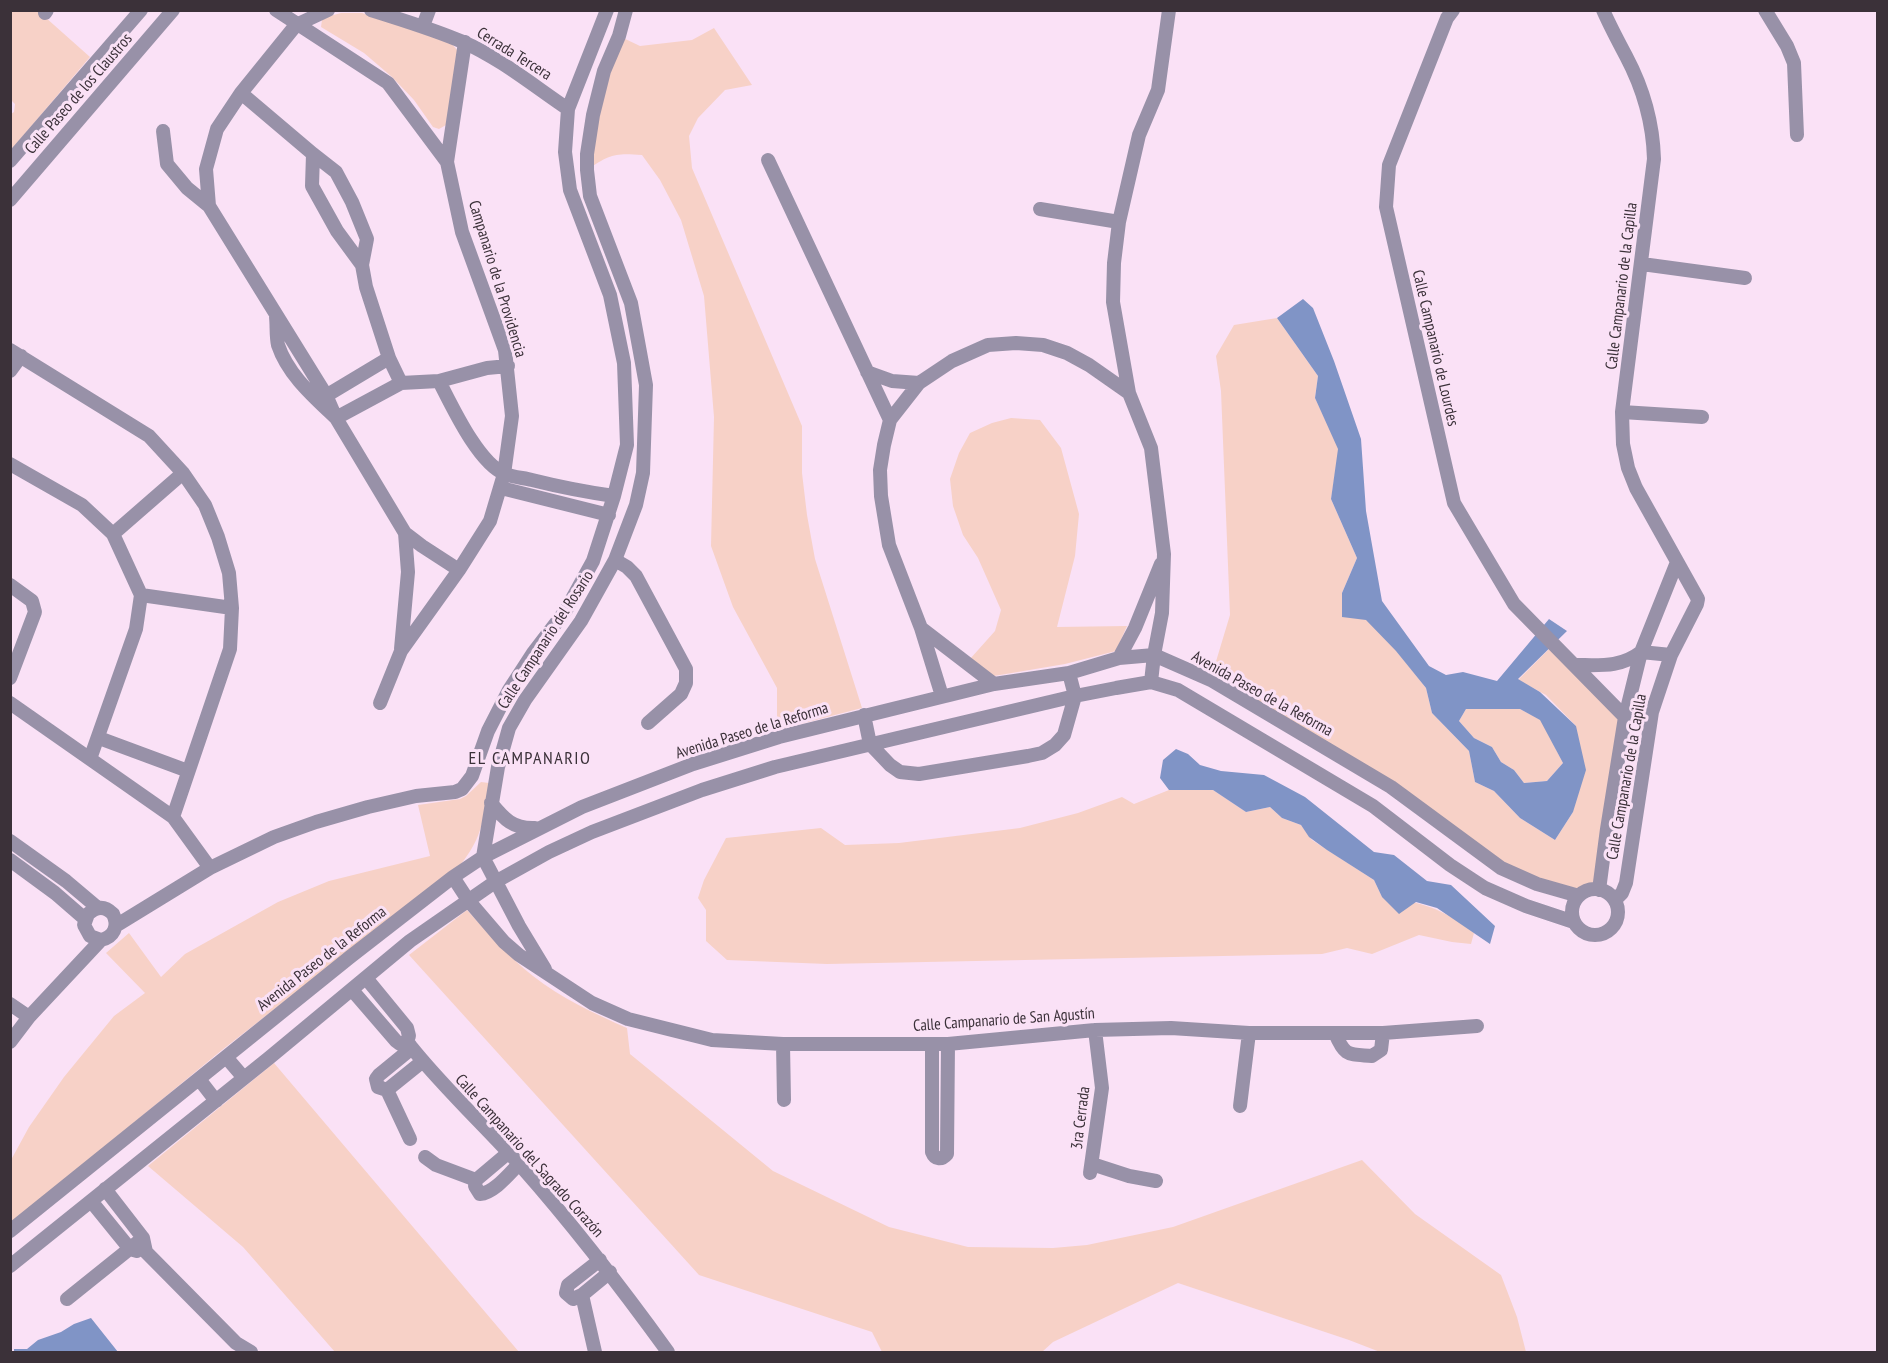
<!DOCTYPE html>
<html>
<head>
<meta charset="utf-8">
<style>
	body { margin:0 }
	#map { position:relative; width:1888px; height:1363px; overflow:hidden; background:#fae1f6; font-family:"PT Sans Narrow",sans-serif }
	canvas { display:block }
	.frame { position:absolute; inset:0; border:12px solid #3b3139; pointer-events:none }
</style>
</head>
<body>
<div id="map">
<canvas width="1888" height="1363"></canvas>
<div class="frame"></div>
</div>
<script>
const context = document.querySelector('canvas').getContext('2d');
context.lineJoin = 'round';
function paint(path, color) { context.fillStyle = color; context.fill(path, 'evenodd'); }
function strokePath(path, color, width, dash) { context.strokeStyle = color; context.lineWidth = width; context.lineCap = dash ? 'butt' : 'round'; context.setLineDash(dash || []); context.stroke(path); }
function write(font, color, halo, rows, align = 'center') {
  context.font = font + ' "PT Sans Narrow",sans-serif'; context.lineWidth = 6; context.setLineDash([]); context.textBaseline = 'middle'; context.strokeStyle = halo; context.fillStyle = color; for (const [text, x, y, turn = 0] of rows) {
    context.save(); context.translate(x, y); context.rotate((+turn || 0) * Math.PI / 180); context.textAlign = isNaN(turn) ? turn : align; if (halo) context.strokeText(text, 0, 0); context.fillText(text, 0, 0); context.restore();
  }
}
paint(new Path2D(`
	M11 11H41L45 17 90 57 11 150V114L14 112 15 104 10 99Z
	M341 13H362L451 43 458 51 446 125 439 129 433 127 414 100 392 77 364 53 321 27 322 20 326 17Z
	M714 28 752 85 725 90 698 118 689 136 692 168 802 426V473L807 515 815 559 862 708 777 730V688L733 607 711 546 714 417 704 296 681 220 660 180 642 155C615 153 610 154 587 170V154L619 36 640 46 692 40Z
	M1277 318 1318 376 1315 398 1339 449 1331 499 1357 558 1342 593 1396 650 1426 688 1432 713 1469 751 1475 782 1494 791 1520 818 1555 840 1573 812 1576 726 1546 695 1518 680 1554 644 1624 717 1593 889 1579 896 1499 865 1211 678 1230 615 1221 391 1216 356 1234 325Z
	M1011 418 1040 420 1061 448 1079 514 1075 556 1057 627 1127 626 1116 651 1065 664 994 676 970 659 995 631 1001 610 978 558 963 535 953 506 950 479 959 453 970 433 992 423Z
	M1466 709H1520L1541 720 1563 763 1547 781 1524 783 1514 770 1501 762 1492 747 1474 738 1459 721Z
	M481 782 489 783C484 816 483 837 461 864L222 1050 11 1224V1160L29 1127 64 1077 114 1016 145 993 106 953 129 933 161 977 185 954 278 902 329 881 430 856 418 805 460 799 466 796Z
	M1169 790H1213L1246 812 1270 807 1282 818 1301 825 1312 840 1374 880 1382 897C1422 902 1442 908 1474 933L1471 944 1452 942 1419 935 1372 954 1347 948 1322 954 827 964 727 960 706 941V910L698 898 704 880 726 838 821 828 845 845 899 843 1020 828 1078 813 1122 797 1134 804Z
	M467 910C488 933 509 957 533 976 561 998 595 1014 627 1028L630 1054 773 1171 889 1227 968 1247 1053 1248 1087 1245 1173 1227 1362 1160 1415 1214 1501 1275 1517 1317 1526 1352H1380L1349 1340 1178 1283 1053 1342 1042 1352H882L872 1332 699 1275 409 955Z
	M274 1063 519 1352H335L243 1247 148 1166Z`), '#f7d1c7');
paint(new Path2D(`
	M1303 299 1313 308 1334 361 1361 439 1366 511 1382 601 1429 666 1446 675 1463 672 1497 681 1549 619 1567 631 1518 679 1540 692 1576 726 1586 770 1573 812 1555 840 1520 818 1494 791 1475 782 1469 751 1432 713 1426 688 1396 651 1366 620 1342 617V593L1357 558 1331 499 1338 449 1315 398 1318 376 1277 318ZM1466 709H1520L1540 720 1563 763 1547 781 1524 783 1514 770 1501 762 1492 747 1474 738 1459 721Z
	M1176 749 1188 754 1200 765 1221 771 1264 775 1305 797 1374 852 1394 855 1427 881 1451 885 1495 926 1490 944 1437 908 1416 902 1399 914 1382 897 1374 880 1327 850 1309 837 1301 825 1282 818 1270 807 1246 812 1213 790H1169L1160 778 1163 760Z
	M91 1318 118 1352H14V1349H27L38 1340 61 1332 74 1324Z`), '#8094c6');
strokePath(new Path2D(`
	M276 10 388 83 447 162
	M371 10C402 20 433 29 463 42 500 58 535 87 568 109
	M1453 10 1447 18 1389 165 1386 207 1454 503 1514 604 1625 717
	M1603 10C1610 26 1618 41 1626 56 1643 88 1653 123 1654 159L1622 412 1623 444 1628 468 1636 488 1698 599 1697 604 1671 655 1652 712 1626 883 1622 893 1615 900
	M1765 10 1787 46 1794 63 1797 135
	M45 13 47 10
	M423 26 429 10
	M241 93 313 154 336 172 352 202 367 239 362 265 366 287 389 358 401 383 439 381C452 406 478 463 505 474 513 477 524 478 532 480 560 487 586 492 614 496
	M163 131 167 164 187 188 209 206 326 395 336 418 405 533 408 572 401 649
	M313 154 312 186 337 231 362 265
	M768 160 890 420
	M10 161 141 10
	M10 200 173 10
	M209 206 206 169 217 129 241 93 296 25 328 10
	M1040 209 1119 222
	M1642 264 1745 278
	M276 317C277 325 276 337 278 345 288 375 314 397 336 418L401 383
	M10 350 149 436 183 473 205 505 218 537 229 573 232 608 230 649 173 817
	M10 371 21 356
	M867 372 892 381 919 383
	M439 381 487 368 508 366
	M1129 393 1113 302 1114 263 1119 222 1139 135 1158 90 1169 10
	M319 400 389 358
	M1622 412 1702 417
	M10 464 82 505 113 534 141 595 136 629 90 759
	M501 488 609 515
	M405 533 422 546 459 570
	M113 534 183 473
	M615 560 627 567 636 576 686 669V683L681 694 648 723
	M10 585 32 601 35 612 10 678
	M141 595 232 608
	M921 628 994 684
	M1119 658 1135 628 1161 564
	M1574 665C1600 665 1620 668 1641 652L1671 655
	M942 696 921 628 889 545 881 496 880 470 884 445 890 420 919 383 952 361 988 345 1016 343 1043 345 1067 353 1089 365 1129 393 1151 448 1164 554 1162 613 1154 655 1151 682
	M10 703 173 817 210 868
	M380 703 401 651 459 570 490 521 504 474 512 416 505 350 462 232 447 162 465 42
	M864 715 870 744 890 765 900 772 919 774 1028 756 1042 753 1055 745 1064 735 1075 696 1069 673
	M99 738 188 771
	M491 803C504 819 513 829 535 828
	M10 841 66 881 98 908
	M10 860 55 893 85 919
	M453 877 468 900 504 942 519 955 592 1003 628 1019 712 1040 783 1044H948L1095 1030 1171 1028 1249 1033H1383L1477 1026
	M1572 912a23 23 0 1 1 46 0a23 23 0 1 1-46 0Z
	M1599 890 1607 829 1625 717 1641 652 1677 562
	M117 925 210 868 274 837 316 822 368 807 416 796 455 792 462 789 472 776 488 731 509 690 533 653 566 610 593 561 614 496 627 445 624 363 610 295 570 190 565 152 568 109 607 10
	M545 969 519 926 483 857 498 767 509 728 525 700 581 621 615 560 636 505 643 473 646 385 631 303 590 196 587 170V154L593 115 604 71 619 36 626 10
	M366 978 407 1028 409 1036 407 1041 412 1048C446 1090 485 1126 521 1166 574 1226 621 1287 668 1352
	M352 990 396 1041 400 1044 407 1041
	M10 1004 29 1017
	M1335 1033C1345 1057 1348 1054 1372 1056L1381 1050 1383 1033
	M10 1042 29 1017 101 940C114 937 119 926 113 914 105 906 97 906 88 914L84 925 90 936 101 940
	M783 1044 784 1100
	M932 1044V1152C935 1160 942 1160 947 1154L948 1044
	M412 1048 379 1075 376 1079 378 1087 387 1090 423 1061
	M226 1057 244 1078
	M199 1079 216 1101
	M387 1090 410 1139
	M1240 1106 1249 1033
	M508 1153 476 1180 475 1186 480 1194C494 1193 509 1174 519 1164
	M425 1157 436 1165 476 1180
	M1092 1164 1129 1176 1156 1181
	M1090 1173 1102 1088 1095 1030
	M105 1189 143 1238 146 1252 236 1343 251 1352
	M91 1201 130 1249 137 1251
	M10 1231 350 957 453 877 483 857 582 807 693 764 779 737 994 684 1069 673 1119 658 1154 655 1211 680 1391 787 1501 868 1537 884 1579 896
	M600 1260 568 1285 566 1293 573 1299 582 1295 610 1272
	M10 1266 269 1058 410 941 495 882 549 852 592 832 702 790 775 767 1075 696 1116 688 1151 682 1178 690 1373 806 1450 865 1485 888 1526 906 1574 922
	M582 1295 595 1352
	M67 1299 143 1238`), '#9891a8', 14);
write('16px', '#3b3139', '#fae1f6', [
	["Cerrada Tercera",514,54,32],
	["Calle Paseo de los Claustros",79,94,-49],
	["Campanario de la Providencia",497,279,73],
	["Calle Campanario de la Capilla",1622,286,-83],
	["Calle Campanario de Lourdes",1435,348,77],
	["Calle Campanario del Rosario",546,640,-57],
	["Avenida Paseo de la Reforma",1262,694,29],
	["Avenida Paseo de la Reforma",752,731,-17],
	["Calle Campanario de la Capilla",1627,777,-80],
	["Avenida Paseo de la Reforma",322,959,-38],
	["Calle Campanario de San Agustín",1004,1020,-4],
	["3ra Cerrada",1081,1118,-83],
	["Calle Campanario del Sagrado Corazón",529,1156,48]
]);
context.letterSpacing = '1.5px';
write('18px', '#3b3139', '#fae1f6', [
	["EL CAMPANARIO",530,759]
]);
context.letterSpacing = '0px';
</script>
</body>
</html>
